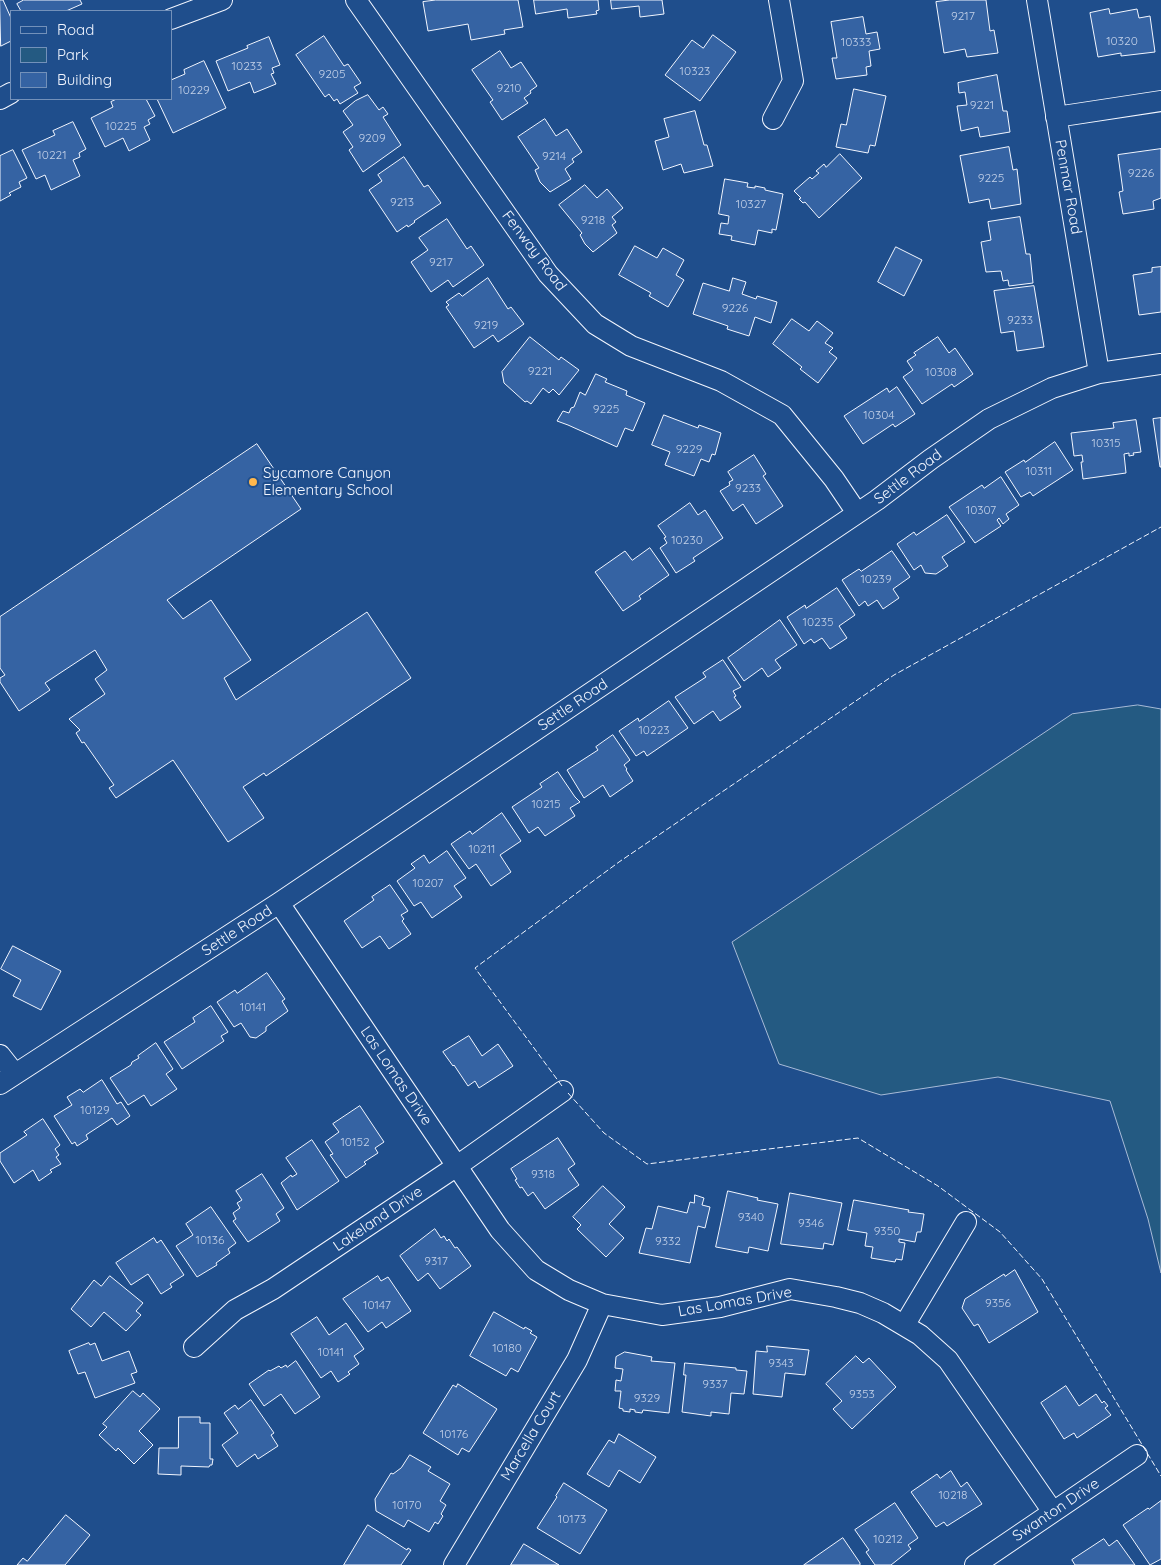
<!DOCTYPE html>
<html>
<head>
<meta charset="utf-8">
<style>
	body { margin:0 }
	#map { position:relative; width:1161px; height:1565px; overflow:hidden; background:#1f4e8c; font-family:Quicksand,sans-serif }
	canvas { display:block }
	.legend { position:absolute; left:10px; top:10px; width:162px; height:90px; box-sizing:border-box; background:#1f4e8c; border:1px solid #7391ba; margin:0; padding:6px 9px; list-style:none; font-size:15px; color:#f2f6ff }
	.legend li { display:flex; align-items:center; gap:10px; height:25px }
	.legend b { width:25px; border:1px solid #7391ba }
</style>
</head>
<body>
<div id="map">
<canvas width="1161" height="1565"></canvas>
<ul class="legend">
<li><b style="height:6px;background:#1f4e8c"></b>Road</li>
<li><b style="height:14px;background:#245a82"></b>Park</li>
<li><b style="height:14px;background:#3563a3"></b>Building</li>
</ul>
</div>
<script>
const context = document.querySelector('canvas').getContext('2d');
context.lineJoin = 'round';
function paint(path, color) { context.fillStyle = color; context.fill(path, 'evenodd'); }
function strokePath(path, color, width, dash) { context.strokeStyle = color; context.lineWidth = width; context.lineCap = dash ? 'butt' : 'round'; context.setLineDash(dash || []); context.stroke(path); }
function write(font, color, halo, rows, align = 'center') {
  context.font = font + ' Quicksand,sans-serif'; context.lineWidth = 4; context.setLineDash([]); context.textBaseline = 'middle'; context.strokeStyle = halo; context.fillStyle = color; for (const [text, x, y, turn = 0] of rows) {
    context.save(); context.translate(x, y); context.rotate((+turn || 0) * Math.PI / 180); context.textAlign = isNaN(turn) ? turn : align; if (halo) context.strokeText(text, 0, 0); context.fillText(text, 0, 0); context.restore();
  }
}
const green = new Path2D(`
	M1138 705 1161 709V1273L1148 1219 1110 1101 998 1077 881 1095 779 1064 732 942 1072 714Z`);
paint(green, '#245a82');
strokePath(green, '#a8bbd7', 1);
const building = new Path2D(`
	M0 0H3L11 18V41L1 46Z
	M24 0H80L82 4 66 11H21L17 4Z
	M436 0H518L523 27 504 30 505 34 471 40 468 24 428 31 423 2Z
	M534 0H598L599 10 596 11 597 14 568 18 567 9 536 14Z
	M611 0H662L664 14 640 17 639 6 612 9Z
	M950 0H986L990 31 994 30 998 53 967 57 965 49 944 53 936 2Z
	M1109 9 1110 14 1137 9 1139 18 1150 16 1155 52 1121 56V53L1098 57 1090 13Z
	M863 17 866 34 877 32 880 49 869 51 871 66 866 67 867 75 836 79 832 58H837L831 22Z
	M713 35 736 52 700 101 665 75 692 40 703 48Z
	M324 36 344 66 348 64 361 83 354 87 358 93 340 104 337 99 334 101 329 94 325 97 296 55Z
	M269 37 280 65 272 68 274 73 271 74 276 84 254 93 250 82 228 91 216 61 248 48 247 46Z
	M500 51 511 68 521 62 537 86 530 91 531 93 524 98 528 103 502 120 490 102 493 100 472 70Z
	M204 61 226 108 173 133 157 99H171V80L185 74 184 70Z
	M997 75 1003 111H1007L1010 132 980 137 978 127 961 131 957 106 967 105 965 92 959 93 958 83Z
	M854 89 886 96 875 146 870 145 868 153 836 147 841 124 846 125Z
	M368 95 379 110 383 107 388 114 383 117 401 145 363 172 349 150 353 147 343 132 353 125 343 111 355 101Z
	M117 99H146L155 116 148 120 150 124 144 127 150 140 129 151 123 138 105 147 91 118 113 107 111 102Z
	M695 111 704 145H707L713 166 684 173 681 164 663 170 655 141 669 137 664 119Z
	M545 119 556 136 567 129 582 152 572 159 574 162 565 169 571 179 550 192 540 182 535 170 539 168 518 137Z
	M73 122 86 149 79 153 80 157 73 160 80 176 51 190 45 175 36 179 22 150 55 135 53 131Z
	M1009 147 1013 170 1017 169 1021 204 991 209 989 199 969 203 960 156Z
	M1161 149V198L1153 201 1154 209 1123 214 1119 192 1123 191 1118 155Z
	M13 150 27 178 19 182 21 187 9 193 11 195 0 201V156Z
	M840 154 862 178 819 218 805 202 803 203 799 199 801 198 794 191 810 177 812 179 819 173 816 171 824 164 826 167Z
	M404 157 424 187 428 185 441 203 414 221 415 222 408 227 407 225 397 232 369 190 382 181 378 175Z
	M725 179 748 183 747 187 755 188V186L765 188V190L783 194 776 230 772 229V233L758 230 755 245 731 240 732 236 719 234 721 223 728 224 729 216 719 214Z
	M585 185 597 198 607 189 623 208 612 217 616 222 612 225 617 233 593 252 585 244 580 235 582 233 559 205Z
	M1020 217 1026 254H1030L1033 283 1009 286 1008 280 1003 281 1001 271 986 272 981 242 991 240 988 222Z
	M447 219 467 249 471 246 484 265 453 287 448 280 431 292 411 262 428 250 419 238Z
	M635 246 657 258 663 248 684 260 676 275 684 280 668 307 649 296 651 293 619 275Z
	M896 247 922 260 904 296 878 282Z
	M1161 267V312L1139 315 1133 275 1152 272V268Z
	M488 278 508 309 511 307 524 324 498 342 493 335 474 348 446 307 449 305 446 302 459 293 462 296Z
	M733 278 746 282 742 294 756 299 757 296 777 302 771 323 755 317 749 336 727 329 728 326 693 314 703 283 729 291Z
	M1034 286 1044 347 1017 351 1014 331 1001 333 994 291Z
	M792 319 809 331 817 321 833 333 825 343 833 348 829 352 837 358 818 383 800 369 802 367 773 344Z
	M530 337 559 360 561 357 579 370 559 395 553 389 549 393 543 388 531 404 527 401 525 402 504 383 502 372Z
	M938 337 949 353 955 348 973 374 954 387 952 384 922 404 903 377 913 370 907 361 916 355 914 353Z
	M596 374 607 379 605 382 627 391 626 395 645 403 633 431 625 428 617 447 568 425 557 421 563 411 569 413 571 408 574 407 580 392 585 395Z
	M897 387 915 414 895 427 893 424 863 444 844 416 887 388 889 392Z
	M664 415 698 428 699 425 721 433 715 455 712 454 709 462 701 459 694 476 665 465 670 452 652 445Z
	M1161 418V467H1160L1153 419Z
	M1136 420 1141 452 1133 453 1134 455 1129 456V453L1124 454 1126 473 1083 479 1081 462H1083L1082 455 1074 456 1071 433 1114 428 1113 423Z
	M1055 442 1073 470 1033 496 1030 492 1021 497 1005 472 1024 460 1025 462Z
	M257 444 301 509 167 600 183 619 211 600 251 660 224 678 236 700 367 612 411 678 266 776 264 773 243 787 264 818 228 842 173 760 116 798 109 788 114 785 84 742 82 743 76 733 80 730 69 719 105 694 95 679 107 670 95 650 45 683 50 690 19 711 0 682V678L5 675 0 668V617Z
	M754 455 766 474 763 476 783 506 756 524 743 504 733 511 720 491 730 485 729 482 733 480 728 472Z
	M1001 477 1019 505 1006 514 1009 519 1003 524 999 518 997 520 1001 526 975 543 949 507 982 485 984 488Z
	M690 503 698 515 705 510 723 538 693 558 695 561 676 573 660 548 667 543 664 538 666 537 658 526Z
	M947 515 965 542 942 557 948 566 936 574 925 573 921 565 914 570 897 544 914 532 916 535Z
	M650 548 669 575 639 596 641 599 623 611 595 572 625 551 632 560Z
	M892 551 910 577 893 589 899 598 883 609 877 600 868 606 865 601 859 606 842 580 859 569 861 571Z
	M837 588 855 615 839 626 847 638 830 649 822 638 814 643 811 639 804 644 787 617 805 605 806 608Z
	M780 620 797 645 775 660 781 668 768 677 762 668 744 681 728 658Z
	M723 660 741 687 733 691 736 696 734 697 741 707 720 721 713 711 694 724 675 697 706 677 703 673Z
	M669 701 688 728 647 756 644 751 636 756 619 731 638 718 639 721Z
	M613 735 630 760 624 765 627 769 626 770 633 781 610 797 603 785 584 798 567 770 598 750 596 747Z
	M558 772 575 797 580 802 570 808 575 816 545 836 538 827 529 833 512 807 542 787 540 784Z
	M502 813 521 841 500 855 511 872 491 886 476 864 469 869 451 844 470 831 472 834Z
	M447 851 466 878 454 886 462 897 432 918 421 902 414 906 397 881 415 868 411 864 424 855 429 863Z
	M390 885 408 911 401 915 404 919 402 921 411 934 389 949 380 936 362 948 344 921 374 900 372 897Z
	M13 946 61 971 41 1010 13 996 21 980 1 969Z
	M267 973 285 999 282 1001 288 1011 266 1027V1031L256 1038 250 1037 241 1023 234 1027 217 1002 235 990 237 993Z
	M211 1006 228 1032 221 1036 224 1041 182 1069 164 1042 195 1022 193 1018Z
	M469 1036 482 1056 498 1044 513 1066 479 1088 475 1081 468 1086 454 1065 453 1066 443 1052Z
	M156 1043 173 1069 166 1074 177 1089 151 1106 144 1095 128 1105 110 1078 131 1065 132 1062 139 1058 138 1056Z
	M102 1080 117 1104 121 1102 130 1116 117 1125 112 1118 86 1135 88 1139 77 1146 75 1142 72 1144 54 1116 72 1105 67 1097 80 1089 83 1092Z
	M360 1106 384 1142 375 1148 378 1153 364 1162 366 1164 346 1178 330 1155 333 1154 325 1142 339 1132 333 1124Z
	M43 1119 60 1145 55 1149 59 1155 56 1157 61 1164 50 1170 52 1172 39 1181 33 1170 14 1183 0 1161V1153L27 1135 24 1132Z
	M558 1138 575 1164 568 1169 579 1185 545 1209 533 1192 528 1196 522 1187 520 1188 515 1180 517 1179 511 1169Z
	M312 1140 339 1181 297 1210 281 1183 291 1175 292 1177 297 1174 286 1158Z
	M262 1174 284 1208 276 1214 280 1221 248 1242 233 1221 236 1219 233 1213 240 1208 237 1203 242 1200 236 1191Z
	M603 1186 625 1207 609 1224 624 1238 606 1257 577 1229 581 1225 573 1217Z
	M728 1191 758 1198 757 1200 778 1204 768 1251 749 1247 748 1253 716 1247Z
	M790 1193 842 1203 833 1245 824 1243 823 1249 781 1244Z
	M695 1195 704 1198 702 1205 710 1207 705 1228 698 1226 690 1263 639 1253 646 1228 652 1229 658 1206 687 1213 690 1202 694 1203Z
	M854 1200 909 1210 908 1212 924 1214 921 1232H917L915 1242 899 1239V1242L905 1243 902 1260 896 1259 895 1262 871 1258 873 1247 865 1246 867 1233 848 1230Z
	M211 1207 236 1243 228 1249 230 1253 216 1263 217 1265 197 1277 176 1246 193 1235 186 1224Z
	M435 1229 441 1238 444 1236 447 1241 449 1239 455 1248 457 1247 471 1266 440 1289 428 1273 418 1281 400 1256Z
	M154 1238 157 1243 161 1240 184 1275 170 1284 172 1287 161 1294 148 1274 131 1285 116 1263Z
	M1015 1270 1038 1312 989 1343 978 1324 974 1326 962 1308 965 1299 1004 1274 1005 1276Z
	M110 1276 143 1303 136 1311 141 1315 126 1331 104 1312 91 1327 71 1309 94 1280 101 1286Z
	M378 1276 381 1281 388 1277 411 1311 386 1328 382 1322 368 1332 343 1299Z
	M494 1312 524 1329 525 1327 532 1331 530 1333 537 1337 518 1372 511 1368 506 1376 470 1356Z
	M317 1317 329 1335 346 1323 364 1349 354 1356 359 1364 348 1372 350 1374 338 1382 331 1371 321 1378 291 1334Z
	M89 1343 90 1345 95 1343 102 1361 129 1351 137 1372 131 1374 135 1383 95 1398 85 1372 78 1374 69 1351Z
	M767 1346 809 1350 805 1375 785 1373 782 1397 753 1394 756 1351 767 1352Z
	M625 1352 652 1357 651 1361 675 1363 669 1413 643 1410 642 1413 635 1412V1410L630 1409V1412L623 1411V1409L619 1408 621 1391H615L616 1380 621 1381 623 1369 615 1368 616 1357Z
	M856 1356 863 1363 869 1358 896 1387 852 1429 833 1409 842 1401 826 1384Z
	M296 1361 320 1397 295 1414 281 1394 264 1406 249 1384 269 1370 270 1371 279 1366 281 1368 286 1365 287 1367Z
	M685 1363 736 1368V1370L747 1371 744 1394 731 1393 729 1414 711 1412V1416L682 1412 686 1375H684Z
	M458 1384 497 1409 469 1452 462 1448 458 1455 423 1433 453 1385 456 1387Z
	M1066 1386 1079 1406 1096 1394 1102 1403 1104 1401 1108 1406 1105 1408 1111 1415 1077 1438 1074 1433 1064 1439 1041 1403Z
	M133 1391 140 1397 143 1393 160 1409 139 1431 153 1445 134 1464 118 1448 116 1451 99 1435 107 1427 103 1424Z
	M251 1400 274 1433 271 1435 278 1446 258 1459 255 1454 237 1467 222 1445 238 1433 224 1413 235 1405 238 1409Z
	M179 1417H200V1423H210V1459H213L212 1465H210L209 1467 181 1466V1475L158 1474 159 1448H178Z
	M619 1434 656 1457 640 1483 619 1470 609 1487 587 1474 609 1440 614 1443Z
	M410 1455 431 1467 428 1471 450 1484 440 1501 446 1505 441 1514 443 1516 438 1524 435 1522 429 1532 408 1520 404 1527 376 1511 375 1499 391 1473 393 1474 401 1468Z
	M951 1471 961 1487 967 1482 982 1504 947 1526 944 1522 936 1527 911 1492 937 1474 940 1478Z
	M564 1483 607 1510 580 1554 537 1528 557 1497 556 1496Z
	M1161 1501V1559L1150 1565 1123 1525 1148 1508 1149 1509Z
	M895 1503 918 1538 908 1545 911 1549 891 1565H875L866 1552 869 1550 855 1530Z
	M66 1515 90 1535 65 1565H17L23 1558 27 1561Z
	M368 1525 407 1550 408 1548 411 1550 401 1565H344Z
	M843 1538 860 1563V1565H804Z
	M1104 1539 1109 1546 1117 1540 1135 1565H1075L1072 1560Z
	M524 1544 559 1565H511Z`);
paint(building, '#3563a3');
strokePath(building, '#f2f6ff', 1);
const street = new Path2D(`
	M356 0 548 274 595 324 631 346 721 381 782 415 834 479 857 513
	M1037 0 1099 373
	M171 19 222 0
	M0 99 11 93
	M1056 117 1161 101
	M773 119 793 81 779 0
	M279 903 500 1230 536 1270 569 1290 602 1304 662 1315 720 1307 790 1289 836 1297 860 1303 883 1313 920 1335 948 1360 1053 1512
	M0 1055 15 1074
	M0 1084 279 903 877 500 931 459 989 419 1052 388 1099 373 1161 364
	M905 1324 966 1222
	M194 1347 235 1310 273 1289 457 1166 563 1091
	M454 1565 577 1360 602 1304
	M975 1565 1137 1455`);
strokePath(street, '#f2f6ff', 22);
strokePath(street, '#1f4e8c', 20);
strokePath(new Path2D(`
	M562 1086 475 968 619 862 894 675 1161 527
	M568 1093 604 1133 647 1164 858 1138 938 1186 1000 1232 1042 1279 1161 1476`), '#f2f6ff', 1, [6, 2.5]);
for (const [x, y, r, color] of [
	[253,482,5,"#ffb74d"]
]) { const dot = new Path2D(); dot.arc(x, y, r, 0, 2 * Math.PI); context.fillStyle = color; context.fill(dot); strokePath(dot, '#1f4e8c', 2); }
write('12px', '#c3d1e8', null, [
	["9217",963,16],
	["10320",1122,41],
	["10333",856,42],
	["10233",247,66],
	["10323",695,71],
	["9205",332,74],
	["9210",509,88],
	["10229",194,90],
	["9221",982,105],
	["10225",121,126],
	["9209",372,138],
	["10221",52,155],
	["9214",554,156],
	["9226",1141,173],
	["9225",991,178],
	["9213",402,202],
	["10327",751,204],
	["9218",593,220],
	["9217",441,262],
	["9226",735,308],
	["9233",1020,320],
	["9219",486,325],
	["9221",540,371],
	["10308",941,372],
	["9225",606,409],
	["10304",879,415],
	["10315",1106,443],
	["9229",689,449],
	["10311",1039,471],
	["9233",748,488],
	["10307",981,510],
	["10230",687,540],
	["10239",876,579],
	["10235",818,622],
	["10223",654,730],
	["10215",546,804],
	["10211",482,849],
	["10207",428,883],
	["10141",253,1007],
	["10129",95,1110],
	["10152",355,1142],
	["9318",543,1174],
	["9340",751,1217],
	["9346",811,1223],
	["9350",887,1231],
	["10136",210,1240],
	["9332",668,1241],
	["9317",436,1261],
	["9356",998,1303],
	["10147",377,1305],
	["10180",507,1348],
	["10141",331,1352],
	["9343",781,1363],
	["9337",715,1384],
	["9353",862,1394],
	["9329",647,1398],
	["10176",454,1434],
	["10218",953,1495],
	["10170",407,1505],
	["10173",572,1519],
	["10212",888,1539]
]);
write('15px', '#f2f6ff', '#1f4e8c', [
	["Penmar Road",1068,187,80],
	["Fenway Road",534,251,53],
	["Settle Road",908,477,-37],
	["Settle Road",573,705,-34],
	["Settle Road",237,931,-33],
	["Las Lomas Drive",396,1076,56],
	["Lakeland Drive",378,1219,-34],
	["Las Lomas Drive",735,1302,-10],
	["Marcella Court",531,1436,-59],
	["Swanton Drive",1056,1510,-34]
]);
write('15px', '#f2f6ff', '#1f4e8c', [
	["Sycamore Canyon",263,473],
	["Elementary School",263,490]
], 'left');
</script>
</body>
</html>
